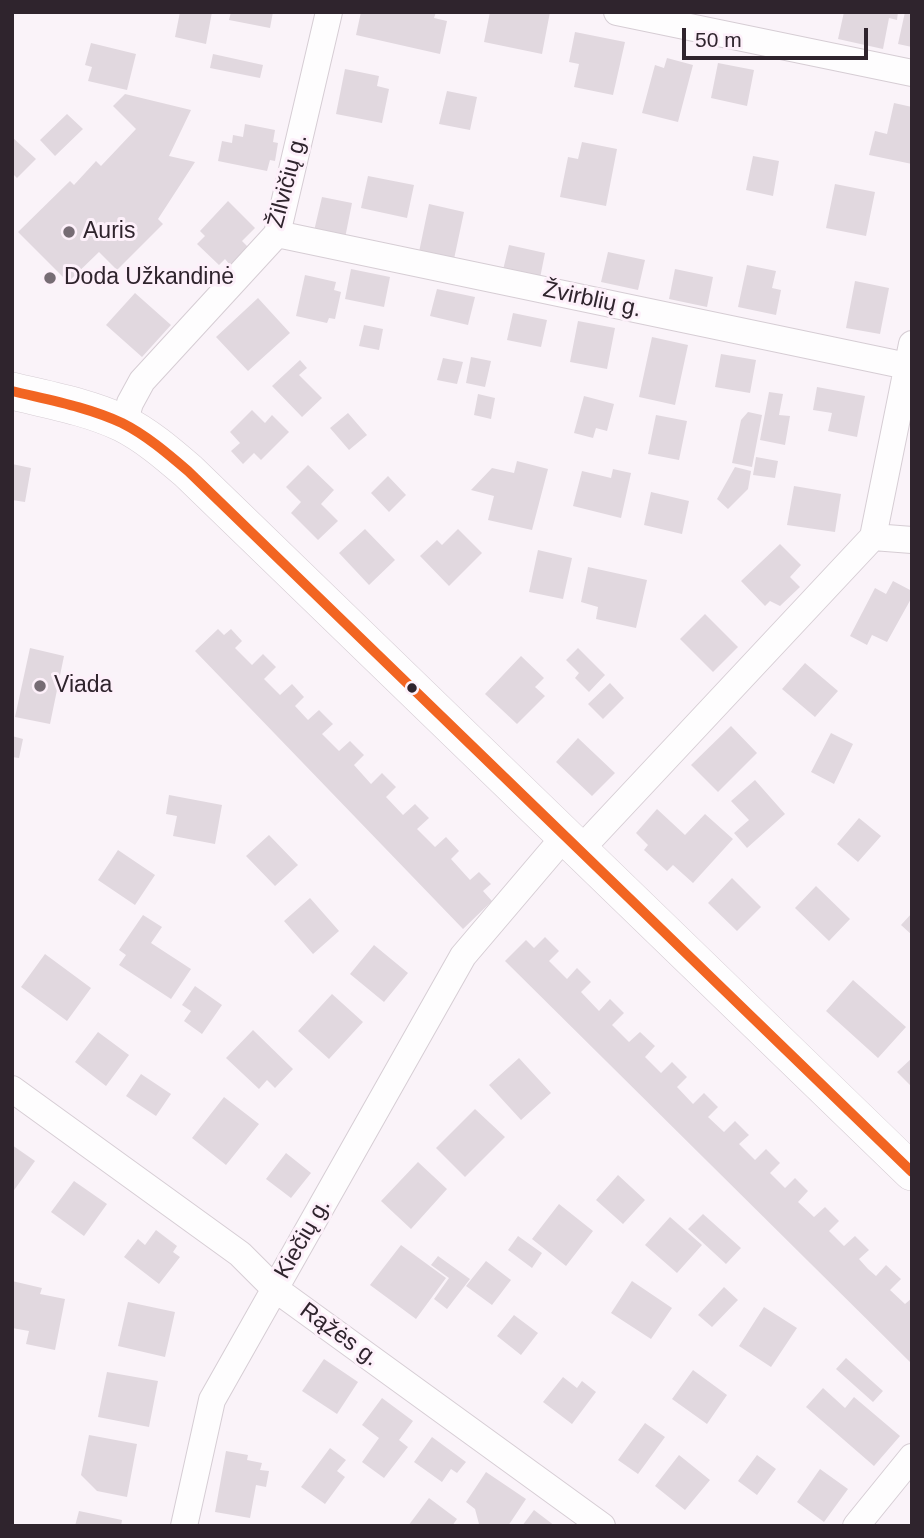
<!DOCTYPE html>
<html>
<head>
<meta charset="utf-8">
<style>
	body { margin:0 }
	#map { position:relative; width:924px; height:1538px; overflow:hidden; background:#faf3f9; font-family:Helvetica,sans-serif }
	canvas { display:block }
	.frame { position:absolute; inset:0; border:14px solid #2f242d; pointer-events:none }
	.scale { position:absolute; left:682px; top:28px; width:186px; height:32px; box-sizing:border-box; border:4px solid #2f242d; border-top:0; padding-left:9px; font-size:21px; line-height:24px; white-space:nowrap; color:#2f242d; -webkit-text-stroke:5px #fdf0fa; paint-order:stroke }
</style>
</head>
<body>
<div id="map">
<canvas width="924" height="1538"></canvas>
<div class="frame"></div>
<div class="scale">50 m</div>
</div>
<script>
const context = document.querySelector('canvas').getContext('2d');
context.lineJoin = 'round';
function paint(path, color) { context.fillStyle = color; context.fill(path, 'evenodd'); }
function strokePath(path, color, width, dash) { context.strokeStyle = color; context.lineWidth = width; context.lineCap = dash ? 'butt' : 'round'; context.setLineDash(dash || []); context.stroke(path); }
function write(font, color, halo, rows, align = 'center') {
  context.font = font + ' Helvetica,sans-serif'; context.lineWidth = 6; context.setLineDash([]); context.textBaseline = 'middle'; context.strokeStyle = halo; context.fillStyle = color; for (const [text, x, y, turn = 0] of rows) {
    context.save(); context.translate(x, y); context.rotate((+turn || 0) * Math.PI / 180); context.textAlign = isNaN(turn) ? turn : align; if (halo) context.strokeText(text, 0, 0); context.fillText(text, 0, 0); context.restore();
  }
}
paint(new Path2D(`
	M180 12H212L206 44 175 37Z
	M231 12H273L270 28 229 20Z
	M361 12H436L434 18 447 21 440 54 356 35Z
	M490 12H550L542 54 484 42Z
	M844 12H898L897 20 889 18 883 49 838 39Z
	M905 12H912V47L898 44Z
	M575 32 625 42 613 95 574 87 579 64 569 62Z
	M91 43 136 54 127 90 88 81 92 67 85 65Z
	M213 54 263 65 260 78 210 68Z
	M667 58 693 65 678 122 642 113 655 65 664 68Z
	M718 63 754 70 747 106 711 98Z
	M345 69 379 76 377 86 389 89 382 123 336 114Z
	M447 91 477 97 470 130 439 124Z
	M125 94 191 110 169 156 195 162 158 219 163 224 117 270 99 252 68 282 18 232 70 181 74 185 96 161 101 166 136 129 113 106Z
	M894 103 912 107V164L869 155 875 131 887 134Z
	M67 114 83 129 55 156 40 140Z
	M245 124 275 130 273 142 278 143 275 161 270 160 267 171 218 161 222 141 232 143 233 135 243 137Z
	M12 137 36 159 17 178 12 173Z
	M582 142 617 149 606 206 560 197 568 157 578 159Z
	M753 156 779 161 773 196 746 190Z
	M368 176 414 185 407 218 361 208Z
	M835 184 875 192 866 236 826 228Z
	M322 197 352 203 345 238 314 231Z
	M228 201 255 228 242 241 248 247 230 265 225 259 219 265 197 244 205 236 200 231Z
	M429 204 464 212 454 259 419 252Z
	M509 245 545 253 540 278 503 270Z
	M608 252 645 260 638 290 601 282Z
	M747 265 776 271 772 288 781 290 776 315 738 307Z
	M351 269 390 277 384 307 345 299Z
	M675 269 713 277 707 307 669 299Z
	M305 275 336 282 334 290 341 292 335 319 329 318 327 323 296 316Z
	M855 281 889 288 880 334 846 328Z
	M437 289 475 297 468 325 430 316Z
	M135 293 171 325 142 357 106 325Z
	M258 298 290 333 248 371 216 337Z
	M513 313 547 320 541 347 507 340Z
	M578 321 615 328 607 369 570 362Z
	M364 325 383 329 379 350 359 346Z
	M652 337 688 345 675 405 639 397Z
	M721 354 756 360 750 393 715 387Z
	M471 357 491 361 485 387 466 383Z
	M443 358 463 362 457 384 437 380Z
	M300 360 307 368 299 375 322 398 302 417 272 386Z
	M817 387 865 396 857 437 828 431 832 413 813 410Z
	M769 392 783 394 779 415 790 416 785 445 760 440Z
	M478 394 495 398 491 419 474 415Z
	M584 396 614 404 607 431 596 428 593 438 574 433Z
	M252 410 265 423 272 415 289 432 261 460 254 453 243 464 231 451 240 443 230 432Z
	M748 412 762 415 752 467 732 463 741 420Z
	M348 413 367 435 349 450 330 428Z
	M656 415 687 421 679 460 648 454Z
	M756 457 778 461 775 478 753 475Z
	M517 461 548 469 532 530 488 520 494 496 471 490 492 468 514 473Z
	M12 464 31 468 25 502 12 500Z
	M308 465 334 490 321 504 338 521 318 540 291 513 301 502 286 487Z
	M735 467 751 471 748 489 728 509 717 499Z
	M613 469 631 473 621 518 573 506 582 471 611 478Z
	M388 476 406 495 389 512 371 493Z
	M794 486 841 494 835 532 787 525Z
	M651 492 689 501 682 534 644 525Z
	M365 529 395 560 369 585 339 553Z
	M458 529 482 553 449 586 420 556 437 540 442 545Z
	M780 544 801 565 790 577 800 587 780 606 770 601 765 606 741 581Z
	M538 550 572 558 563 599 529 592Z
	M588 567 647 580 636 628 596 619 598 607 581 602Z
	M893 581 912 591V597L887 642 872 635 867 645 850 636 875 588 886 594Z
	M705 614 738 647 713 672 680 639Z
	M218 629 224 635 231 629 242 641 235 648 252 665 263 654 276 667 264 679 280 695 292 684 304 697 295 706 308 720 319 710 333 724 322 734 339 751 350 741 364 755 354 765 371 784 382 773 396 787 386 797 403 815 415 804 429 818 417 829 435 847 446 837 459 851 451 859 470 880 479 872 491 884 483 891 492 901 463 929 195 651Z
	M30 648 64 656 50 724 15 717Z
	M578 648 605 675 589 692 575 678 579 673 566 660Z
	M521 656 544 678 535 687 545 696 517 724 485 694Z
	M805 663 838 691 815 717 782 689Z
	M610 683 624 698 603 719 588 704Z
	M731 726 757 753 718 792 691 765Z
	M831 733 853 744 834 784 811 772Z
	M12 736 23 739 19 758 12 757Z
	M578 738 615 773 592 796 556 762Z
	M755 780 785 814 747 848 734 833 749 820 731 801Z
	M169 795 222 805 215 844 173 836 177 816 166 814Z
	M657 809 685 835 705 814 733 839 693 883 673 865 667 871 644 850 648 845 636 833Z
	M859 818 881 836 858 862 837 844Z
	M269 835 298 865 275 886 246 856Z
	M118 850 155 875 135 905 98 880Z
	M732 878 761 907 737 931 708 903Z
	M816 886 850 919 829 941 795 908Z
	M310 898 339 931 313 954 284 921Z
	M912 913V935L901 925Z
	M143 915 162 927 151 943 191 969 171 999 119 965 126 955 119 950Z
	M545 937 559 951 549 961 567 979 577 968 591 982 581 992 599 1011 610 999 624 1013 612 1025 629 1042 640 1032 655 1046 645 1057 661 1073 672 1062 687 1077 677 1087 693 1104 704 1093 718 1107 708 1117 724 1132 735 1121 749 1135 739 1144 755 1160 766 1149 780 1163 770 1173 785 1188 795 1178 808 1191 798 1202 814 1217 825 1207 839 1221 829 1231 844 1246 855 1236 869 1250 859 1259 868 1269 876 1276 886 1265 901 1279 890 1290 905 1304 912 1298V1364L505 961 526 940 534 948Z
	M374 945 408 973 384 1002 350 974Z
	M45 954 91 988 67 1021 21 987Z
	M853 980 906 1027 878 1058 826 1011Z
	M195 986 222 1005 202 1034 184 1021 191 1011 182 1005Z
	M332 994 363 1022 329 1059 298 1031Z
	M253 1030 293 1069 275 1088 267 1080 259 1089 226 1058Z
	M98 1032 129 1055 106 1086 75 1062Z
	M519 1058 551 1093 521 1120 489 1085Z
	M912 1058V1087L897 1072Z
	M141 1074 171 1094 156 1116 126 1096Z
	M224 1097 259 1124 226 1165 192 1138Z
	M475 1109 505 1137 465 1177 436 1148Z
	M12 1145 35 1161 12 1193Z
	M286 1153 311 1173 291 1198 266 1179Z
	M418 1162 447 1189 411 1229 381 1201Z
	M618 1175 645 1200 623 1224 596 1200Z
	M74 1181 107 1204 84 1236 51 1212Z
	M559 1204 593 1231 566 1266 532 1239Z
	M703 1214 741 1248 726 1264 688 1229Z
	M670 1217 702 1245 677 1273 645 1245Z
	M156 1230 177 1246 173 1252 180 1257 159 1284 124 1257 138 1239 145 1245Z
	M518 1236 542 1253 532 1268 508 1250Z
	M401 1245 446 1278 416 1319 370 1285Z
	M438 1256 470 1279 447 1309 434 1299 449 1278 431 1265Z
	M486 1261 511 1280 492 1305 466 1286Z
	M12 1281 42 1288 40 1294 65 1299 55 1350 26 1344 29 1331 12 1328Z
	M632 1281 672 1308 651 1339 611 1313Z
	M724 1287 738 1300 712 1327 698 1315Z
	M128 1302 175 1312 165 1357 118 1346Z
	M764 1307 797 1328 771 1367 739 1346Z
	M514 1315 538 1333 521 1355 497 1336Z
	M846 1358 883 1391 873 1402 836 1369Z
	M324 1359 358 1382 337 1414 302 1391Z
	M693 1370 727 1395 707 1424 672 1399Z
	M107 1372 158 1381 149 1427 98 1417Z
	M563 1377 577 1388 582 1381 596 1392 572 1424 543 1402Z
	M823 1388 845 1408 854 1397 900 1436 874 1466 806 1407Z
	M382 1398 413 1421 399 1440 408 1447 384 1478 362 1462 379 1438 362 1425Z
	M645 1423 665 1437 638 1474 618 1460Z
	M89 1435 137 1444 127 1497 97 1491 81 1475Z
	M432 1437 466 1462 457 1473 451 1469 442 1482 414 1462Z
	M330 1448 346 1460 337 1471 345 1477 325 1504 301 1487Z
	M226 1451 248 1455 247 1460 262 1463 260 1470 269 1471 266 1487 256 1485 250 1518 215 1512Z
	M679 1455 710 1480 685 1510 655 1486Z
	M757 1455 776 1469 757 1495 738 1481Z
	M820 1469 848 1489 824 1522 797 1502Z
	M486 1472 526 1499 508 1526H482L479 1524 475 1509 466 1502Z
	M429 1498 457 1519 452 1526H408Z
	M534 1510 555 1526H522Z
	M79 1511 122 1520 121 1526H75Z`), '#e1d8df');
const street = new Path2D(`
	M617 12 912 73
	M277 234 907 366
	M124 424 130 403 142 381 277 234 329 12
	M873 537 912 540
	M580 850 873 537 912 344
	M12 1089 240 1254 274 1288 602 1526
	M184 1526 212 1400 463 956 565 836
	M856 1526 912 1457`);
const secondary = new Path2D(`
	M12 391C49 400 88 407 122 423 146 435 167 453 188 471L912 1172`);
strokePath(street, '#d6cdd4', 28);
strokePath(secondary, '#d6cdd4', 38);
strokePath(street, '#fefdfe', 26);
strokePath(secondary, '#fefdfe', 37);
strokePath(new Path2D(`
	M12 391C49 400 88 407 122 423 146 435 167 453 188 471L912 1172`), '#f26522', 10);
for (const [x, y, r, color] of [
	[69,232,7,"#766c74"],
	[50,278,7,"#766c74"],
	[40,686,7,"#766c74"],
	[412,688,6,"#2f242d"]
]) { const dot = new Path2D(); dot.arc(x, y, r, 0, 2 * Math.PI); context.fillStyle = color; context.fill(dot); strokePath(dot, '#fdf0fa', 2.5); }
write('23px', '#2f242d', '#fdf0fa', [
	["Žilvičių g.",288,181,-75],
	["Žvirblių g.",592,300,12],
	["Kiečių g.",303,1239,-60],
	["Rąžės g.",339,1335,36]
]);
write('23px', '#2f242d', '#fdf0fa', [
	["Auris",83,232],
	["Doda Užkandinė",64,278],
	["Viada",54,686]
], 'left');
</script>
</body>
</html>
